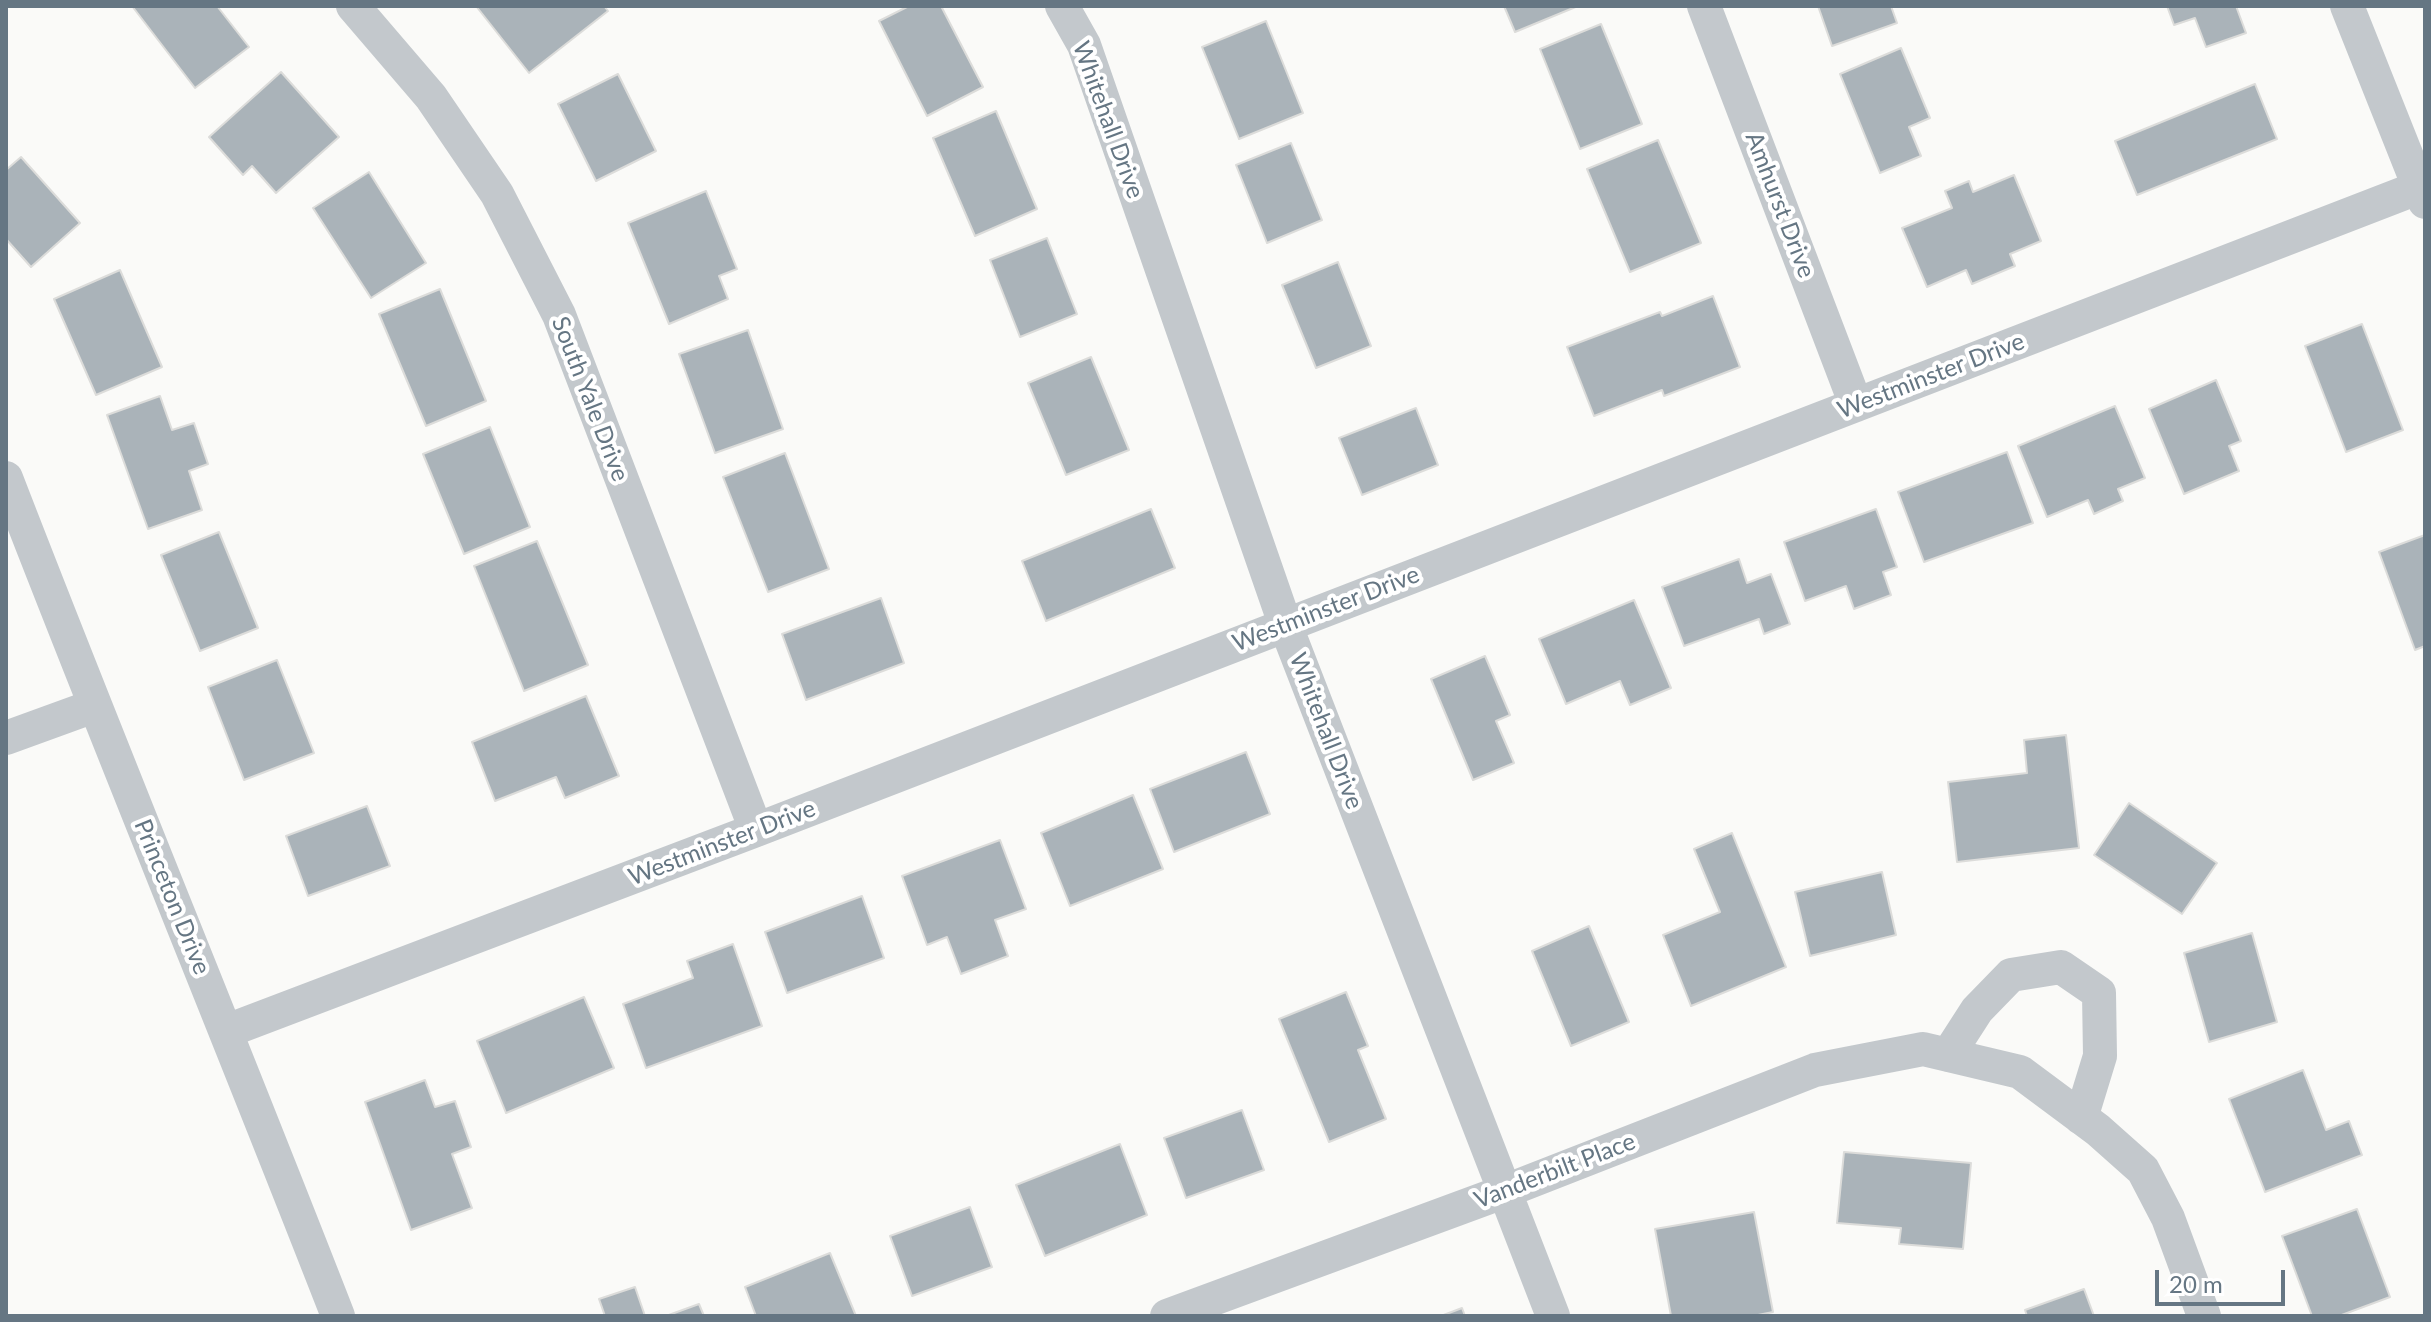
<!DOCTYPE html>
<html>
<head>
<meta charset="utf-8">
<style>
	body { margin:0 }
	#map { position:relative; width:2431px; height:1322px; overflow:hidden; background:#fafaf8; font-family:Lato,sans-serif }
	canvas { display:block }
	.frame { position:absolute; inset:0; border:8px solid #657683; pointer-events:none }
	.scale { position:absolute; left:2155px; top:1270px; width:130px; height:36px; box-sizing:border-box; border:4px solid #657683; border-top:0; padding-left:10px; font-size:24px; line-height:28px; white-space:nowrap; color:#657683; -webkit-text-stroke:6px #fff; paint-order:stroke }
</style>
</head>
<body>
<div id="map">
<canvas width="2431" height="1322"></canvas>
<div class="frame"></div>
<div class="scale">20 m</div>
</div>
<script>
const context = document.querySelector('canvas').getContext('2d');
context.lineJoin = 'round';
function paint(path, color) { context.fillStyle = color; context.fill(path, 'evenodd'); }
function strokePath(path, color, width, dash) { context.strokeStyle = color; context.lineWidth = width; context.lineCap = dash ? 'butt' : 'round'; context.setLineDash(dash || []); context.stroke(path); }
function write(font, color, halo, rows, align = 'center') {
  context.font = font + ' Lato,sans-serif'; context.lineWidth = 8; context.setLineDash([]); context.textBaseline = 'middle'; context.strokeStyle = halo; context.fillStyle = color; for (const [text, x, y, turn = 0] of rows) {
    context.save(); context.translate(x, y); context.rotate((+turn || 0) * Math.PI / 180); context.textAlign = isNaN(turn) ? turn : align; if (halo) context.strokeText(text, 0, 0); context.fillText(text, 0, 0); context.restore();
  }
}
const building = new Path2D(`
	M132 6H217L249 47 195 88Z
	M476 6H604L608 11 529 73Z
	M909 6H941L983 87 927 116 879 21Z
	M1504 6H1578L1515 32Z
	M1818 6H1891L1897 23 1832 46Z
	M2167 6H2236L2246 33 2206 47 2195 18 2174 25Z
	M1266 21 1303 113 1239 139 1202 47Z
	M1601 24 1642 124 1580 149 1540 49Z
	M1901 48 1930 118 1909 127 1921 156 1880 173 1840 74Z
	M281 72 339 137 276 193 252 166 243 175 209 137Z
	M618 74 656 151 596 181 558 104Z
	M2255 84 2277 139 2137 195 2115 141Z
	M996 111 1037 209 975 236 933 138Z
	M1658 140 1701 243 1630 272 1587 169Z
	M1291 143 1322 220 1267 243 1236 165Z
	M21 157 80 223 31 267 6 239V170Z
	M369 172 426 263 371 298 313 208Z
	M2014 175 2041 241 2010 254 2015 266 1972 284 1966 270 1927 287 1902 228 1952 208 1945 191 1969 181 1973 192Z
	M706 191 737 269 719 276 728 299 669 324 628 223Z
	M1047 238 1077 314 1020 337 990 260Z
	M1338 262 1371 346 1316 368 1282 285Z
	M120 270 162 367 96 395 54 299Z
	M440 289 486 401 426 426 379 314Z
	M1713 296 1740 367 1664 396 1662 390 1594 416 1567 347 1660 312 1662 316Z
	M2362 324 2403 430 2346 452 2305 346Z
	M748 330 783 429 715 453 679 354Z
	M1091 357 1129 450 1066 475 1028 383Z
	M2216 380 2241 441 2229 446 2239 471 2184 494 2149 409Z
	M160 396 172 430 194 423 208 464 189 471 202 510 148 529 107 415Z
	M2115 406 2145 478 2118 489 2123 501 2094 514 2088 500 2047 517 2018 446Z
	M1416 408 1438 465 1362 495 1339 438Z
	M490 427 530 527 464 554 423 454Z
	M2007 452 2033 523 1924 562 1898 492Z
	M785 453 829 569 768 592 723 477Z
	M1151 509 1175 568 1046 621 1022 561Z
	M1876 509 1897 567 1883 572 1891 595 1854 609 1846 586 1805 601 1784 542Z
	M219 532 258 628 200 651 161 555Z
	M2425 535V646L2415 650 2379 552Z
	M537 541 588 665 524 691 474 566Z
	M1739 559 1747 583 1771 574 1790 624 1764 634 1759 619 1684 646 1662 587Z
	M881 598 904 663 806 700 782 634Z
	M1634 600 1671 688 1630 705 1620 681 1566 704 1539 639Z
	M1485 656 1510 715 1496 721 1514 763 1473 780 1431 679Z
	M277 660 314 753 244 780 208 687Z
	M586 696 619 776 565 798 556 777 495 801 472 742Z
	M2066 735 2079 848 1957 862 1948 782 2027 773 2024 740Z
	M1246 752 1270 814 1174 852 1150 789Z
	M1133 795 1163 869 1070 906 1041 833Z
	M2129 803 2217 863 2182 914 2094 855Z
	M367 806 390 866 308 896 286 836Z
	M1732 833 1786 967 1691 1006 1663 935 1720 912 1694 849Z
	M1000 840 1026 909 995 920 1008 956 961 974 947 937 927 945 902 876Z
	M1882 872 1896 935 1810 956 1795 892Z
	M862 896 884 958 787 993 765 932Z
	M1589 926 1629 1022 1571 1046 1532 951Z
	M2252 933 2277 1022 2209 1042 2184 953Z
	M733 944 762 1026 646 1068 623 1004 693 978 687 961Z
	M1346 992 1368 1046 1358 1050 1386 1119 1329 1142 1279 1019Z
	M584 997 614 1068 506 1113 477 1041Z
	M2303 1070 2326 1130 2349 1121 2362 1155 2265 1192 2229 1099Z
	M425 1080 435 1107 455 1101 471 1147 452 1154 472 1208 411 1230 365 1102Z
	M1242 1110 1264 1170 1186 1198 1164 1138Z
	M1120 1144 1147 1215 1045 1256 1016 1185Z
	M1844 1152 1971 1163 1963 1249 1899 1244 1901 1228 1837 1223Z
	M970 1207 992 1267 912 1296 890 1236Z
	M2357 1209 2390 1297 2339 1316H2312L2282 1236Z
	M1754 1212 1773 1312 1753 1316H1671L1655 1229Z
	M830 1253 856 1316H756L745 1287Z
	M635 1287 645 1316H605L599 1299Z
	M2084 1289 2094 1316H2027L2025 1310Z
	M699 1304 704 1316H666Z
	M1462 1308 1465 1316H1441Z`);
paint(building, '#aab3b9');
strokePath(building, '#dcdcda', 2);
strokePath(new Path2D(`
	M353 6 431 97 497 194 559 315 756 830
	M1062 6 1084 45 1285 624 1553 1316
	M1704 6 1856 405
	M2347 6 2425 202
	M6 478C114 758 229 1036 338 1316
	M6 738 94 706
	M227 1031 756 830 2425 185
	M1948 1055 1977 1010 2011 975 2061 967 2099 993 2100 1056 2081 1118
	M1167 1316 1503 1192 1815 1070 1923 1049 2020 1072 2098 1130 2143 1170 2168 1218 2204 1316`), '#c3c8cc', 34);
write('24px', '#657683', '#fff', [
	["Whitehall Drive",1108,120,70],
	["Amhurst Drive",1780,205,69],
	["Westminster Drive",1931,376,-21],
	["South Yale Drive",590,399,69],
	["Westminster Drive",1326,609,-21],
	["Whitehall Drive",1326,731,69],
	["Westminster Drive",722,843,-21],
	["Princeton Drive",172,897,68],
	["Vanderbilt Place",1555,1171,-21]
]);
</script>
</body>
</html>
